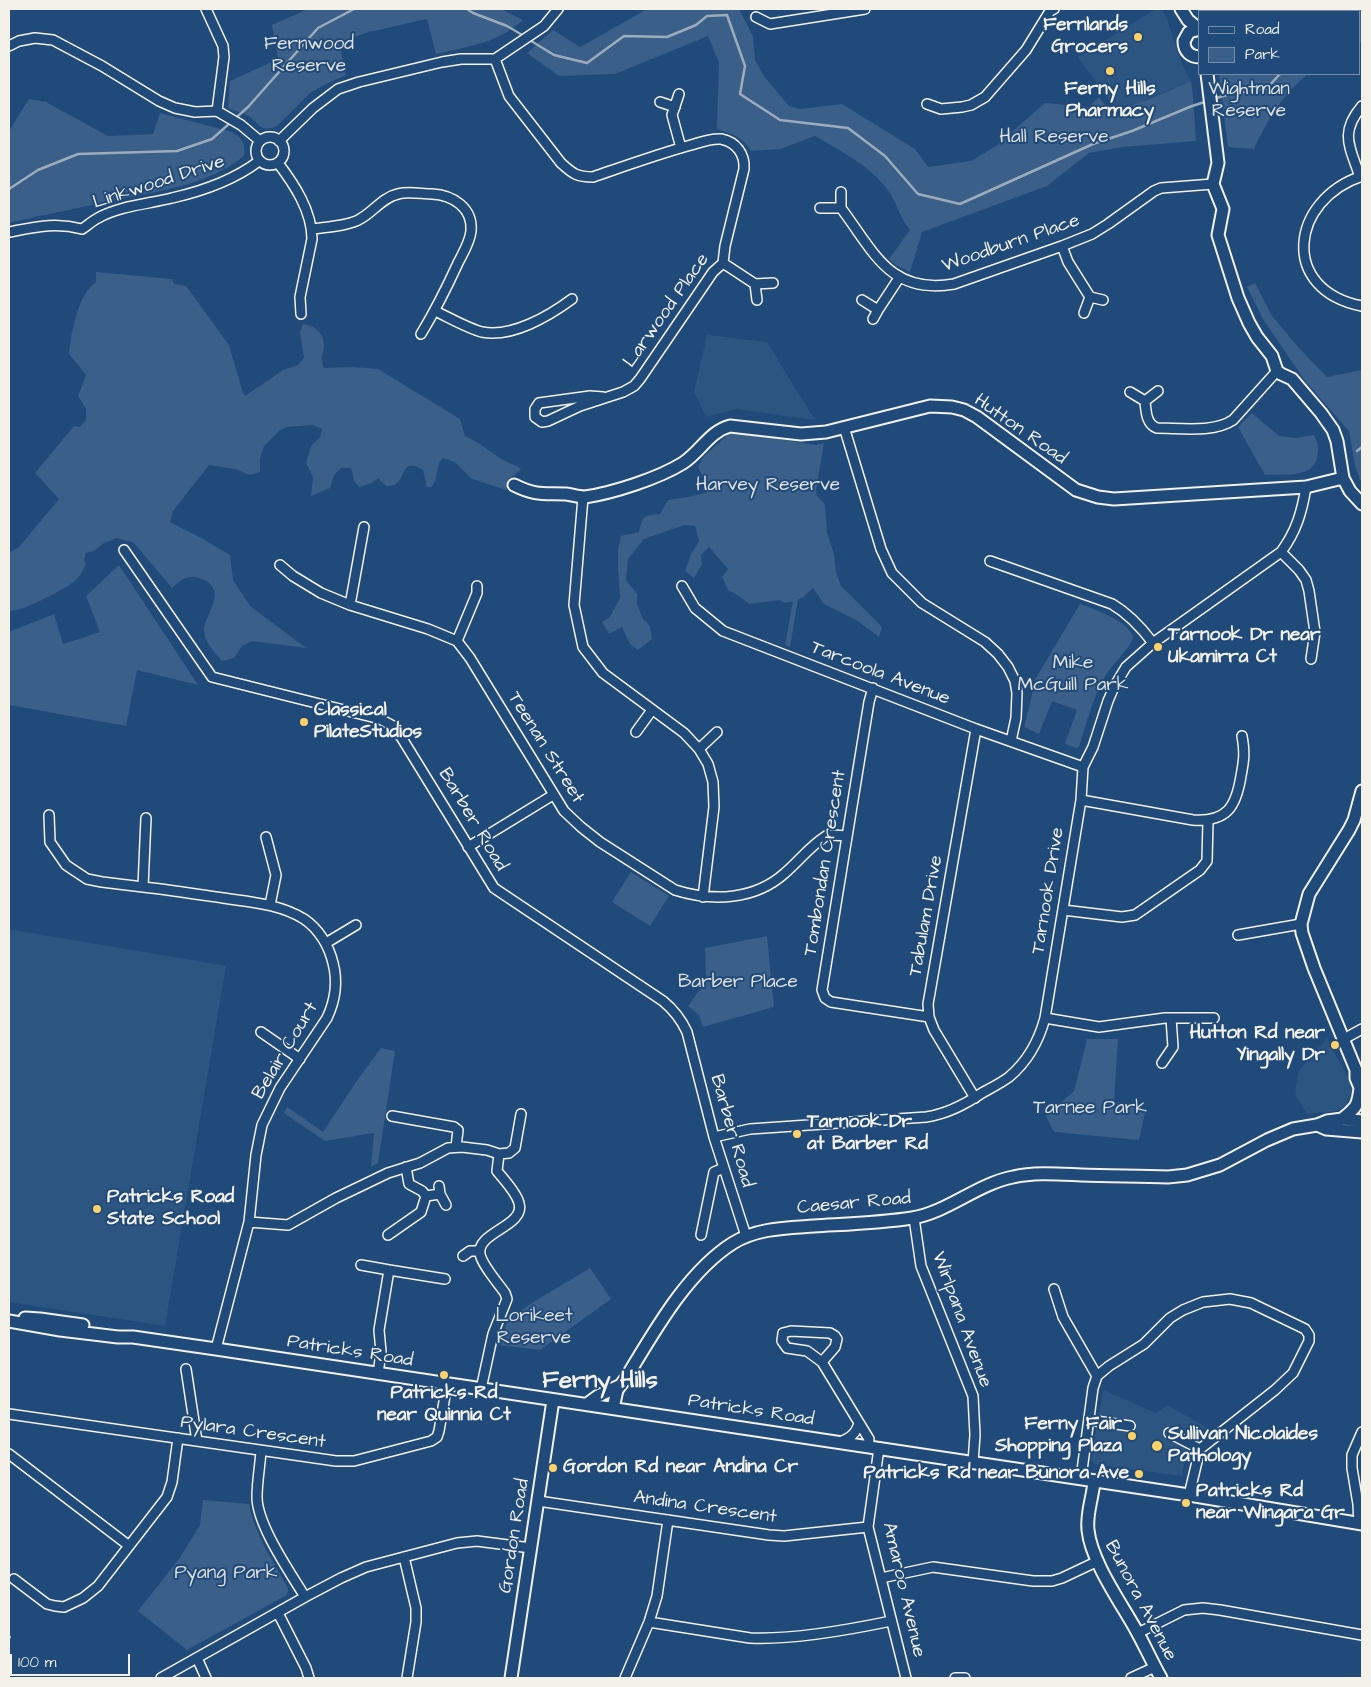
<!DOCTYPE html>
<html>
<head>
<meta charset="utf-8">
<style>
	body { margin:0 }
	#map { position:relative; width:1371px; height:1687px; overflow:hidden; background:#1f4a7a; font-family:"Architects Daughter",sans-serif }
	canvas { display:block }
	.frame { position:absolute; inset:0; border:10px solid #f4f1e8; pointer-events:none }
	.legend { position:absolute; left:1198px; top:10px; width:162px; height:65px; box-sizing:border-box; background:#1f4a7a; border:1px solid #748da6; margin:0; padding:6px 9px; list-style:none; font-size:15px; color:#f4f1e8 }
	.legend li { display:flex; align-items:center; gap:10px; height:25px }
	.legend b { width:25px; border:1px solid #748da6 }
	.scale { position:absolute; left:10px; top:1654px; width:120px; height:22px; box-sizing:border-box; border:2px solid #f4f1e8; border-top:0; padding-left:6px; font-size:15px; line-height:18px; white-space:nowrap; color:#f4f1e8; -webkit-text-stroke:4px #1f4a7a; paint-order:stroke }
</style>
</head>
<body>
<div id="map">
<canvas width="1371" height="1687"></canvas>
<div class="frame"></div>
<ul class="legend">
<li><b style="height:6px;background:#1f4a7a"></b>Road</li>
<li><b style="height:14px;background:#3a5f88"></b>Park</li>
</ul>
<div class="scale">100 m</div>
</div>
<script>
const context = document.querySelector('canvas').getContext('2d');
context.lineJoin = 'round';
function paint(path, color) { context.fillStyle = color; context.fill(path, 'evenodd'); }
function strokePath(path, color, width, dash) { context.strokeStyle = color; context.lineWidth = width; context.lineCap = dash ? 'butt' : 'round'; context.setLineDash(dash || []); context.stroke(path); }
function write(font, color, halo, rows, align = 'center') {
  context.font = font + ' "Architects Daughter",sans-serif'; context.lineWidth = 4; context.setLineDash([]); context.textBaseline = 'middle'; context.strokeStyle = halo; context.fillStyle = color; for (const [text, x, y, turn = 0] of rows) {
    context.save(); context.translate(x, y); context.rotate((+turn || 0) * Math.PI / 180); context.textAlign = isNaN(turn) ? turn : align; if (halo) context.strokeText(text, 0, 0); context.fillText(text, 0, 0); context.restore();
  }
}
paint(new Path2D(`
	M1156 9H1162L1166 16 1181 62 1191 81 1138 103 1115 109 1078 57Z
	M707 335 767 342 815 420 737 409 706 417 694 392Z
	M9 929 226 966 165 1326 9 1302Z
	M1327 1038 1353 1088 1346 1106 1336 1111 1307 1114 1295 1094 1298 1072Z
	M1103 1390 1156 1413 1167 1405 1208 1428 1194 1437 1187 1448 1182 1476 1094 1464 1091 1460Z`), '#2d5581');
paint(new Path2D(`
	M308 9H501L523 20C496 44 469 46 436 54L427 19 369 32 339 42 346 75 326 84 310 93 277 126C262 133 259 124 249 116 244 113 236 111 230 109L228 107 230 81 278 59 272 25Z
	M647 9H739L753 36 755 60 764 76 789 106 800 109 842 104 915 149 928 167 971 161 996 146 1045 103 1089 107 1099 97 1107 108C1132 110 1167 91 1191 81L1193 96 1196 141 1122 147 1089 153 1047 186 922 232 910 272 896 265 889 259 910 230C899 217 897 202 887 189 869 165 840 151 815 136L780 149 751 151C742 137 733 134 717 129L719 63 708 36 615 74 559 76 527 53 553 30 580 47Z
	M1277 9H1362V42L1360 43V11H1275Z
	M1219 74H1308C1281 97 1269 117 1254 149L1228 147Z
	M29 99 46 102 108 136 153 134 160 113 232 132C242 138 246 144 244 156 210 184 164 190 122 199 84 207 46 214 9 223V131Z
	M96 272 172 279 174 284 186 286 229 345 243 393 245 396 283 370 298 365 304 358 300 332 303 324C313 325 323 332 324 344 324 356 319 354 324 368L353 367 378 369 460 419 465 436C479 442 490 452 503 460 510 464 515 464 521 469L512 477 506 490 472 479 455 462 443 458C434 467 440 478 431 487H427L423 470C402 457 406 476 397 483 394 486 390 486 386 486L378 478 372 483 359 487 354 480 351 468H341L334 475 330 488 311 496 313 477 306 463 311 446 320 437 322 429 312 425 287 427 279 431 264 446 260 459V472L250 475 235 469 209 465 173 511 170 522 203 539 230 555 233 580 250 606 306 648 252 641 242 646 234 658 222 661C215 653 205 643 204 631 204 615 231 588 199 578 187 574 180 581 172 588L134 543 117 538 104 543 94 551 86 553 84 561 86 563C84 569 81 575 76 580 66 589 22 612 9 611V553L19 547 59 499 35 473 74 426 80 427 86 420V409L78 396 86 375 69 354C71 333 78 294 96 282Z
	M1255 283 1272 316 1299 348 1327 377 1362 370V479L1360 480 1355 466 1349 431 1305 381 1263 319 1247 287Z
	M1252 413 1279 436 1296 438 1314 435C1319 446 1319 447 1317 458 1312 479 1281 474 1265 475L1238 427Z
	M730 433 750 434 815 445 824 443 816 490 817 496 825 504 827 533 834 554 836 572 841 586 882 627 879 637 856 620 824 604 813 588 802 598 798 599 790 647 785 645 793 601 784 603 780 600 749 604 739 596 728 590 722 577 728 569 709 547 701 555 702 564 694 578 685 571 691 554 699 541 695 526 684 525 644 539 628 559 626 580 637 594V604L643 619 650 626 652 639 638 650 630 644 622 627 609 634 602 622 610 617 620 598 618 566V549L621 536 639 532C643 515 643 516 660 514L668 500 689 497 705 493 707 486 698 467 704 456Z
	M119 565 198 685 137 670 126 726 9 705V632L54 614 63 644 100 632 86 596Z
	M1080 604C1094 609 1131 622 1133 638 1133 643 1115 663 1110 669 1095 689 1087 722 1079 747L1076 748 1065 744 1077 710 1052 701 1039 734 1024 727 1032 695 1033 683Z
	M631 872 669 896 650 926 612 902Z
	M767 936 774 1007 703 1027 699 1015 688 1006 706 981 705 948Z
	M1087 1039H1118L1114 1102 1146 1108 1139 1140 1054 1132 1046 1116 1074 1091Z
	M381 1048 395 1051 378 1163 371 1167 374 1133 325 1141 284 1113 287 1107 323 1132 358 1079Z
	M590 1268 611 1299 540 1350 498 1345C505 1338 503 1331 507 1323 514 1311 575 1278 590 1268Z
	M203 1500 249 1504C255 1535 273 1561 288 1588V1592L285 1596 187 1650 138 1611 179 1559 200 1525Z`), '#3a5f88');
strokePath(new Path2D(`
	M467 9 473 13 507 26 524 36
	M1342 11 1345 9
	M528 39 554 55 587 63 624 36 667 37 696 25 707 16 727 15 745 66 740 94 780 120 848 128 885 156 918 194 960 204 1093 144 1132 131 1192 106 1208 101
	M1213 99 1230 94 1266 89 1280 74
	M9 189 38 170 78 154 177 151 212 139 248 107 318 28 354 9
	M1357 451 1362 447
	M9 1638 10 1637`), '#9cacbb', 2.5);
const street = new Path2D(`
	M206 9 223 46 224 57 217 111
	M1263 11 1265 9
	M756 17 770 24 865 9
	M9 46 19 41 35 38 53 40 102 66 159 101 175 108 195 112 217 111 241 125 260 141
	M495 59 509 96 561 163C573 174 577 177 593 177 625 166 658 154 691 145 701 142 711 138 721 139 737 142 745 155 744 169L725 246 723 263 713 272 640 379 634 386 623 392 580 406 548 421 542 422 535 417V409L539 403 590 396 603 397
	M679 94 672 115 681 148
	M660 102 675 107
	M927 104 941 109 962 107 971 105 985 97 1026 50 1050 11 1054 9
	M256 151a14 14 0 1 1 28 0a14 14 0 1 1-28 0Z
	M279 141 313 108 338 89 359 82 442 62 461 59H495L544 26 558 9
	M278 163C294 184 312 211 312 239L300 297 301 314
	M1362 176C1290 200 1279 290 1362 306
	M1360 177C1350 147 1339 133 1362 106
	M820 208H841V192
	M841 208C874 252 890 295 954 284L1062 246 1092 234 1108 224 1154 191 1161 188 1213 184
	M312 229C325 227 349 226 360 219 373 212 383 197 398 194 408 191 422 194 432 194 453 195 473 208 471 231 470 242 463 253 458 263 447 287 435 311 421 334
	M9 232C36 227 55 222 82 229 87 226 92 221 98 218 119 206 148 204 172 198 203 191 234 180 259 161
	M1062 246 1068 262 1090 297
	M723 263 755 284 757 300
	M755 284 773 283
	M862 300 878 310 873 319
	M878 310 899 278
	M435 311C448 317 469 329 482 332 512 338 549 316 572 299
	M1084 313 1090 297 1103 300
	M1130 392 1145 401 1158 391
	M1145 401C1146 411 1146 424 1157 428 1180 428 1214 433 1233 420L1277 371
	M844 427 881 549 892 573 922 603 985 642 998 654 1008 667 1015 681 1017 693 1016 718 1011 741
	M583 497 574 605 583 647 603 673 684 733 699 749 708 764 713 782 714 807 703 897
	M124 550 212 677 380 719 395 727 494 888 663 1001C674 1010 681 1019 687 1032L714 1137 746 1236
	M1281 552 1299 570 1306 580 1309 591 1315 632 1311 659
	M990 561 1112 604C1129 614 1141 627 1153 643
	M280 565 293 576 321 593 350 605 428 629 457 641 470 658 564 811 581 827 600 842 675 890C713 902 755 900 785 873 799 861 810 846 826 836L832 835 847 836
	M682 586 695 608 723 631 976 729 1083 767
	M350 605 364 527
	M457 641 477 593V586
	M873 688 869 702 822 990 825 998 831 1002 929 1017
	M636 732 652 710
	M699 749 717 732
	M1081 800 1193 820C1227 822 1236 807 1241 776 1244 760 1245 753 1242 736
	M49 815 50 842 66 865 87 879 102 882 143 887
	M146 818 143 887C170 890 196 894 223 898 250 902 280 904 304 919 319 929 329 946 333 963 338 982 335 1001 327 1018L280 1088 262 1125 256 1155 249 1222 216 1349
	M266 837 276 875 270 905
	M468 847 553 795
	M1063 910 1122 917 1135 915 1200 870 1207 861 1208 821
	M1238 935 1301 924
	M326 943 356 925
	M1045 1018 1099 1027 1165 1018H1214
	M261 1032 300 1059
	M1342 1040 1362 1029
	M1162 1063 1173 1047 1171 1018
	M975 1098 934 1030 929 1017 928 1004 976 729
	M392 1116 454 1127 458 1130 456 1147
	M714 1137 750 1129 926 1117C947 1114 964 1105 982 1093 991 1088 1001 1083 1009 1077 1027 1062 1039 1040 1045 1018L1081 800 1083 767 1093 747 1108 701 1114 687 1126 667 1153 643 1281 552C1296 532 1302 512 1306 487
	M406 1167 409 1184 422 1191 426 1196
	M440 1194 446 1205
	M914 1218 921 1266 973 1396 975 1435 973 1462
	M249 1222 288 1225 336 1198 388 1173 420 1163 448 1148 462 1147 487 1150 499 1154 509 1153 515 1148 521 1114
	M388 1235 421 1212 426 1196 440 1194 439 1186
	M701 1235 714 1172 724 1168
	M463 1256 470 1251H479
	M361 1265 389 1270
	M1054 1289 1063 1317 1097 1376
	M822 1362 835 1347 837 1339 835 1336 830 1333 791 1331 783 1333 782 1341 787 1348 807 1351 822 1362 869 1439 868 1446
	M186 1369 197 1441
	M378 1374 381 1352 379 1330 389 1270 445 1279
	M481 1389 493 1334 507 1299 505 1293C498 1283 482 1265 480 1254 476 1232 526 1226 519 1203 516 1192 504 1180 497 1171L499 1154
	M9 1414 336 1461H354L431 1441 437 1437 439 1431 447 1384
	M1089 1420 1130 1426
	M1169 1433 1200 1449
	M840 1442C850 1438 856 1434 859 1423
	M879 1448 868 1527 906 1678
	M261 1451C260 1466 257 1482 257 1497 257 1525 290 1572 305 1597
	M9 1454 128 1545
	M1081 1478 1093 1388 1097 1376 1109 1366 1144 1344 1170 1318 1183 1310 1203 1302 1230 1299 1251 1303 1305 1329 1309 1335V1341L1293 1373 1275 1390 1200 1449 1189 1495
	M538 1501 769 1535 784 1536 868 1527
	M1359 1524 1358 1504 1352 1468V1455L1362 1432
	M404 1557 416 1608V1622L407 1678
	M881 1578 933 1567 1033 1581H1052L1062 1578 1098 1561
	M14 1579 47 1604 55 1606 64 1607 83 1598 98 1586 167 1497 172 1482 178 1438
	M278 1613 306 1668 309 1678
	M649 1622 750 1638C794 1640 848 1630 891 1621
	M1138 1633 1184 1610 1203 1608 1220 1610 1362 1635
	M197 1658 206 1678
	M161 1678 305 1597 341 1578 366 1567 457 1543 477 1541 531 1548
	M625 1678 649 1622 657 1596 668 1520
	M955 1678H965
	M1131 1678 1155 1667`);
const secondary = new Path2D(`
	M1181 9 1188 20 1199 29
	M1200 29 1189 32 1184 41C1184 51 1190 57 1200 57
	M1207 74 1218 163 1213 184 1223 209 1218 235 1238 298 1249 323 1257 337 1272 356 1277 371 1281 374 1292 379 1321 413 1333 430 1337 441 1343 478 1350 491 1362 504
	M514 485C536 496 544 493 566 494 573 495 579 497 585 497 613 493 659 478 683 463 700 452 710 431 730 426L801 434 826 432 930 406 952 407 964 410 977 417 1076 490 1098 497 1114 499 1306 487 1343 478
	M1362 791 1354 820 1349 830 1309 894 1301 924 1302 933 1314 968 1356 1070V1078L1362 1092
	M1342 1119C1356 1108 1358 1106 1360 1088
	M1317 1125 1326 1129 1362 1132
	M25 1318 40 1319 83 1325
	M9 1321 60 1330 118 1337H133L216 1349 1189 1495 1362 1524
	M587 1404 598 1396 619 1386
	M613 1408 617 1390 626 1378C654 1332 687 1272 733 1243 757 1228 787 1228 814 1226 846 1224 880 1223 912 1218 948 1212 977 1184 1013 1177 1035 1172 1058 1174 1081 1175 1110 1176 1139 1176 1168 1177L1187 1175 1220 1165 1267 1140 1293 1129 1317 1125 1327 1121 1342 1119 1362 1121
	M1094 1481C1093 1497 1086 1513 1088 1530 1091 1561 1121 1603 1136 1630 1145 1646 1152 1662 1161 1678
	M511 1678 553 1400`);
strokePath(street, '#f4f1e8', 12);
strokePath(secondary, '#f4f1e8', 15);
strokePath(street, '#1f4a7a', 9);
strokePath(secondary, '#1f4a7a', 11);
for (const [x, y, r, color] of [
	[1138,37,5,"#ffd166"],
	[1110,71,5,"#ffd166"],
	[1158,647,5,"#ffd166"],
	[304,722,5,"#ffd166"],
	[1335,1045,5,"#ffd166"],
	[797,1134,5,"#ffd166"],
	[97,1209,5,"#ffd166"],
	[444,1375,5,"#ffd166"],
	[1132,1436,5,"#ffd166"],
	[1157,1446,6,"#ffd166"],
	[553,1468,5,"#ffd166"],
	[1139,1474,5,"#ffd166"],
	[1186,1503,5,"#ffd166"]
]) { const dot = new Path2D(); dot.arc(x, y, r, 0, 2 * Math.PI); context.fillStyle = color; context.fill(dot); strokePath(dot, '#1f4a7a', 2); }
write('bold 19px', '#f4f1e8', '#1f4a7a', [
	["Fernlands",1128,26,"right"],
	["Grocers",1128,48,"right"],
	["Ferny Hills",1110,90,"center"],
	["Pharmacy",1110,112,"center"],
	["Tarnook Dr near",1168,636],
	["Ukamirra Ct",1168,658],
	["Classical",314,711],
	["PilateStudios",314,733],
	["Hutton Rd near",1325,1034,"right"],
	["Yingally Dr",1325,1056,"right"],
	["Tarnook Dr",807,1123],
	["at Barber Rd",807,1145],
	["Patricks Road",107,1198],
	["State School",107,1220],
	["Patricks Rd",444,1394,"center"],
	["near Quinnia Ct",444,1416,"center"],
	["Ferny Fair",1122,1425,"right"],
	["Shopping Plaza",1122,1447,"right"],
	["Sullivan Nicolaides",1168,1435],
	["Pathology",1168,1457],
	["Gordon Rd near Andina Cr",563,1468],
	["Patricks Rd near Bunora Ave",1129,1474,"right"],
	["Patricks Rd",1196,1492],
	["near Wingara Gr",1196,1514]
], 'left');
write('19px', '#e1e2de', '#1f4a7a', [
	["Fernwood",309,45],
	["Reserve",309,67],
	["Wightman",1249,90],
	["Reserve",1249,112],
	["Hall Reserve",1054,138],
	["Harvey Reserve",768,486],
	["Mike",1073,664],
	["McGuill Park",1073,686],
	["Barber Place",738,983],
	["Tarnee Park",1090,1109],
	["Lorikeet",534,1317],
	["Reserve",534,1339],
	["Pyang Park",226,1574]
]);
write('19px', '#f4f1e8', '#1f4a7a', [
	["Linkwood Drive",159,183,-18],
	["Woodburn Place",1011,244,-19],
	["Larwood Place",667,311,-55],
	["Hutton Road",1020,430,35],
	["Tarcoola Avenue",880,674,21],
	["Teenan Street",545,748,58],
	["Barber Road",472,820,59],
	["Tombondan Crescent",826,863,-81],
	["Tarnook Drive",1049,891,-81],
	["Tabulam Drive",927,916,-80],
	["Belair Court",286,1051,-59],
	["Barber Road",731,1131,74],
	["Caesar Road",854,1204,-5],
	["Wirlpana Avenue",961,1320,70],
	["Patricks Road",350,1352,9],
	["Patricks Road",751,1411,9],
	["Pylara Crescent",253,1433,8],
	["Andina Crescent",705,1508,8],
	["Gordon Road",515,1536,-81],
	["Amaroo Avenue",903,1590,77],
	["Bunora Avenue",1140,1601,62]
]);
write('bold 24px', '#f4f1e8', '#1f4a7a', [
	["Ferny Hills",600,1382]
]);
</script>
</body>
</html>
